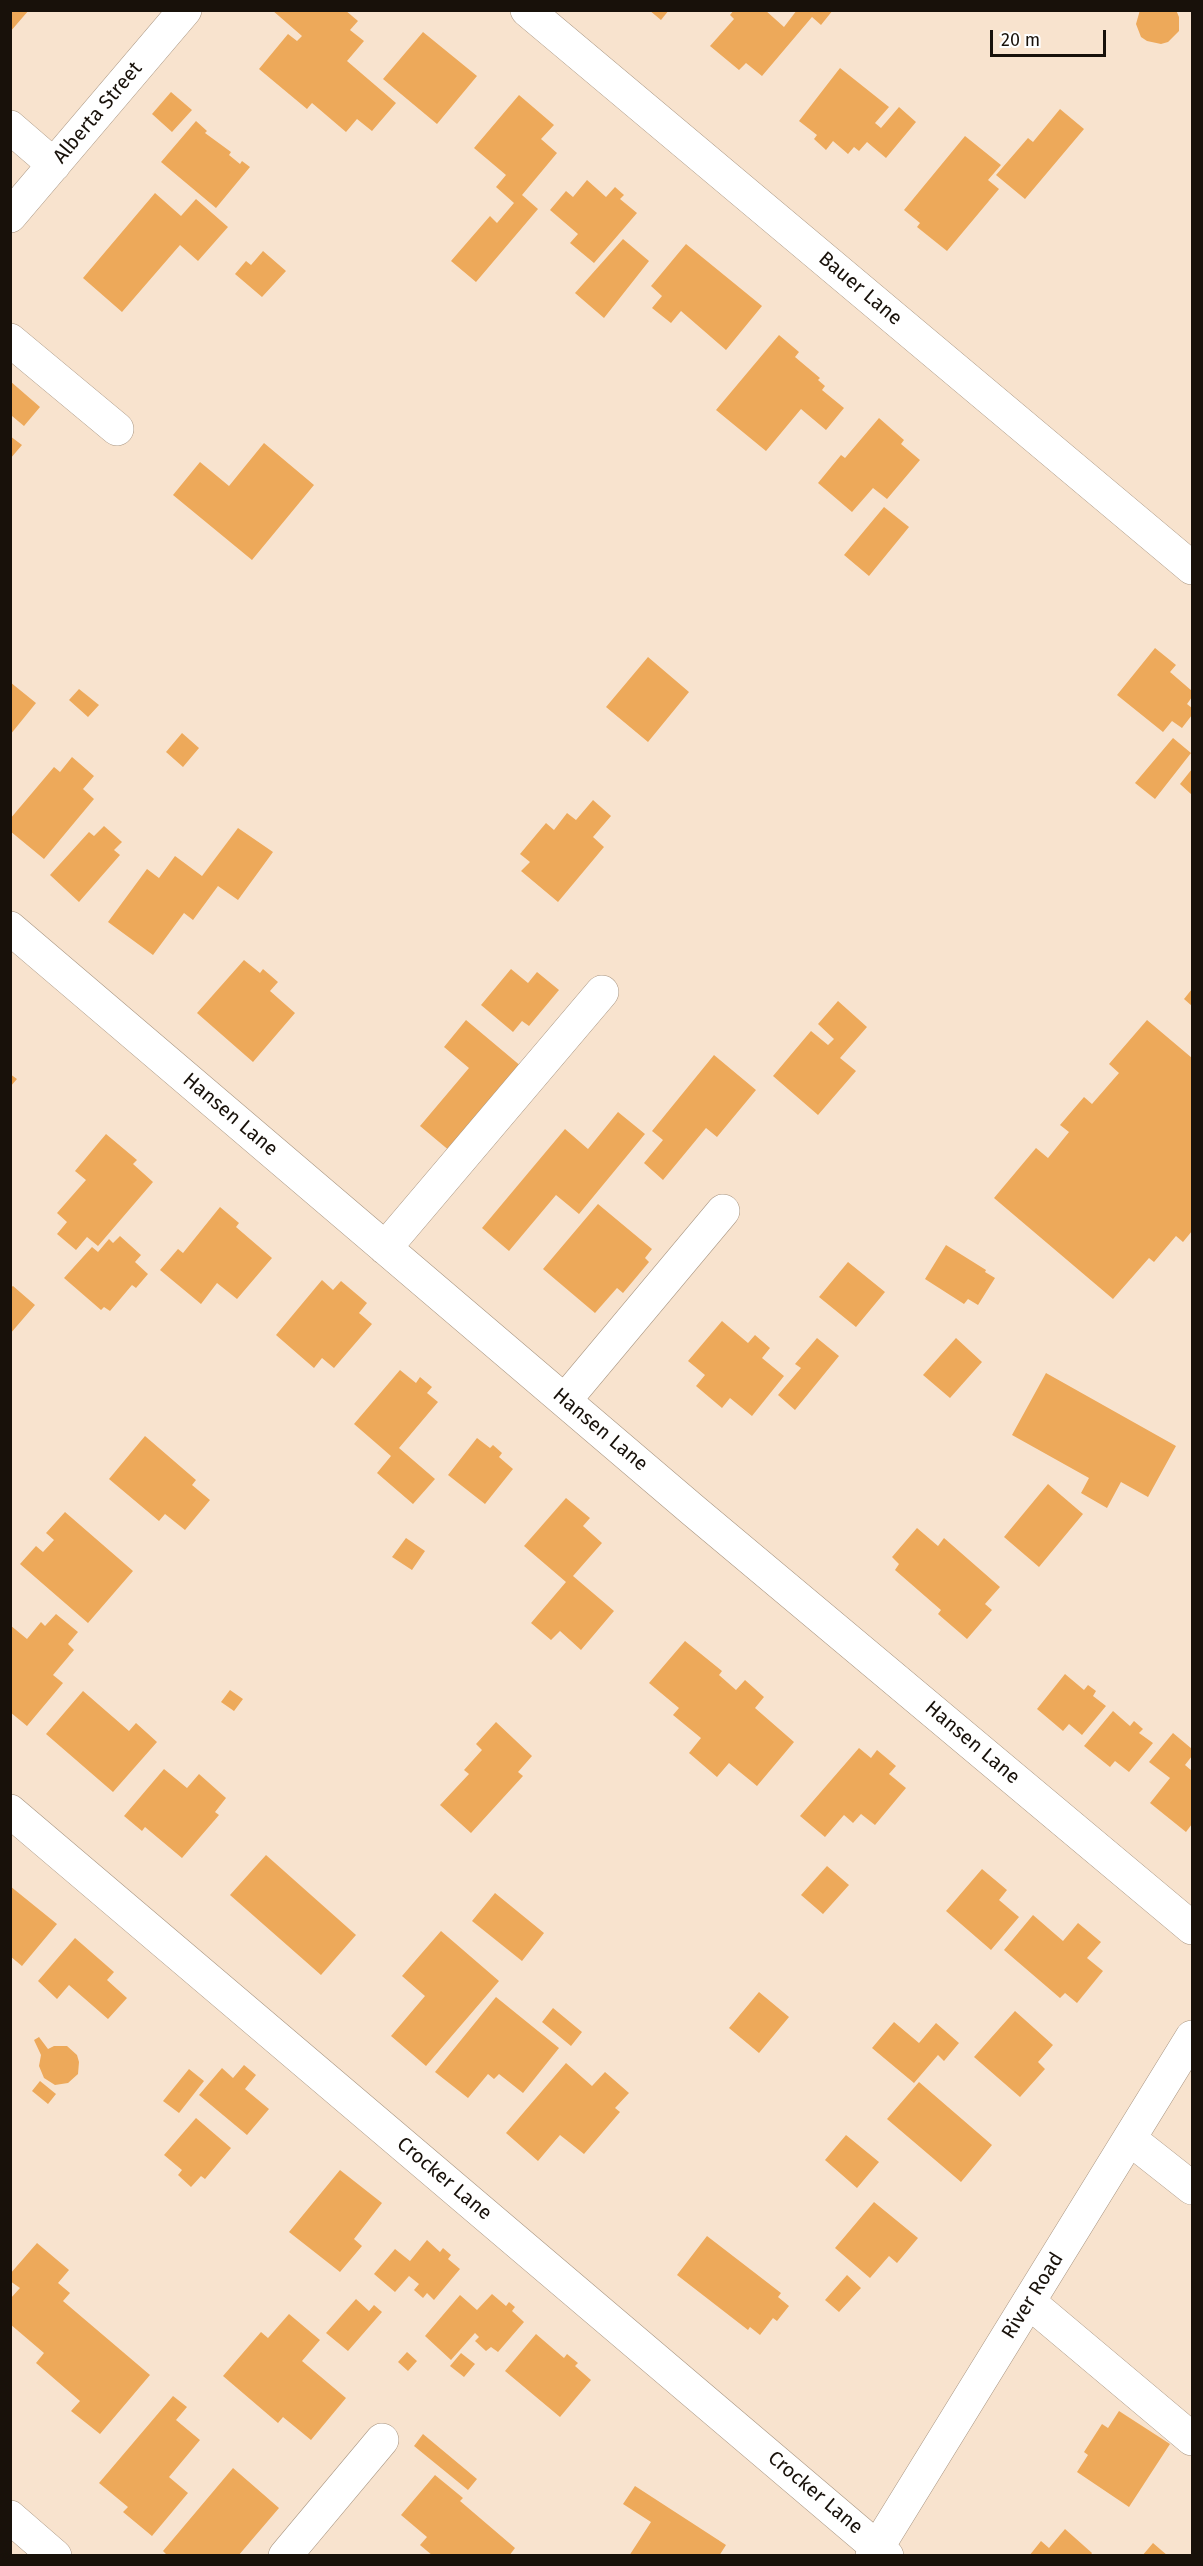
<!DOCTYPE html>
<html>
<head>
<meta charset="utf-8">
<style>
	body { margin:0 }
	#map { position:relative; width:1203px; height:2566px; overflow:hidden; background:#f8e3ce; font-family:"Fira Sans",sans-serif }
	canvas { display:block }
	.frame { position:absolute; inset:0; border:12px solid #18110a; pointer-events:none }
	.scale { position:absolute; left:990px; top:30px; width:116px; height:27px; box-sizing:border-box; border:3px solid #18110a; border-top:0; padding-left:8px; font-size:18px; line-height:21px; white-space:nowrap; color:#18110a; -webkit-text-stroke:4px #fff; paint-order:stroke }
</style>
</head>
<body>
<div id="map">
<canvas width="1203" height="2566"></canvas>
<div class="frame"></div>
<div class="scale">20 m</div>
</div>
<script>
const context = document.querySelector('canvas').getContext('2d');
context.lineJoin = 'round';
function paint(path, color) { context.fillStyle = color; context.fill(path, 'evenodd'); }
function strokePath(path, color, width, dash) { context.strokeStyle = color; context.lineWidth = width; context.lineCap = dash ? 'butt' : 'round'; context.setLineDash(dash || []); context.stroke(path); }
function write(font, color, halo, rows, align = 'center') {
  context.font = font + ' "Fira Sans",sans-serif'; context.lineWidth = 6; context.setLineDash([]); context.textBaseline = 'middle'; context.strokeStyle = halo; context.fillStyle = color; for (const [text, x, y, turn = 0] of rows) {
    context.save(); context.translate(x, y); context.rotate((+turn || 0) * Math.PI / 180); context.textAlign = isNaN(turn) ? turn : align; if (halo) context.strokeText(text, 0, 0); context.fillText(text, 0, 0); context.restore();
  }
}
paint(new Path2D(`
	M10 10H29L10 32Z
	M272 10H345L358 21 350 30 364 41 347 61 396 103 372 131 357 119 346 132 312 103 307 109 259 69 288 34 297 41 302 36Z
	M649 10H669L661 20Z
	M734 10H765L784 27 797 10H833L821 25 812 17 762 76 746 63 739 70 710 46 734 19 730 15Z
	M1140 10H1176L1179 17V31L1168 42 1161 44 1147 41 1141 37 1136 24Z
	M423 32 477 76 437 124 383 79Z
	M840 68 889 107 875 123 881 128 899 107 916 122 886 158 867 142 859 151 854 147 848 154 833 141 826 150 814 139 817 135 799 121Z
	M171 92 192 110 172 132 152 114Z
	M519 95 554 125 541 139 557 153 522 195 538 209 476 282 451 261 490 216 497 223 514 203 496 187 506 175 474 148Z
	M1060 109 1084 129 1025 199 996 175 1028 138 1033 142Z
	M196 121 207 131 205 133 231 152 229 155 240 164 242 161 250 167 216 208 161 162Z
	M965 136 1001 165 988 180 999 189 947 251 917 227 920 223 904 210Z
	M587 180 606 197 615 187 624 195 620 199 637 213 594 263 570 243 578 234 550 210 566 191 573 197Z
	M155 193 181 216 196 199 228 227 198 261 180 245 122 312 83 278Z
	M623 239 649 261 604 318 575 293Z
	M686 244 762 306 726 350 681 311 671 323 652 308 662 296 651 286Z
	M263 251 286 271 262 297 235 274 246 261 251 265Z
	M779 335 799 352 795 357 820 378 818 380 825 386 822 390 844 408 826 430 801 409 766 451 716 410Z
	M10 381 40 407 24 426 12 416 10 418Z
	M879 418 904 440 901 444 920 460 887 499 873 488 852 512 818 483 841 455 845 458Z
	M10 436 22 445 10 459Z
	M264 443 314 485 252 560 173 495 200 462 229 486Z
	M884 507 909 527 869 576 844 555Z
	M1155 648 1176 665 1170 672 1192 691V697L1187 704 1192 708V715L1182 728 1172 721 1163 732 1117 695Z
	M648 657 689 692 648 742 606 707Z
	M10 682 36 703 10 735Z
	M79 689 99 705 88 717 69 700Z
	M182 733 199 748 183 767 166 752Z
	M1173 738 1191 753 1155 799 1135 783Z
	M72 757 94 776 83 789 94 799 44 859 10 831V819L54 767 60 772Z
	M1192 769V795L1180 784Z
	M593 800 611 816 593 837 604 847 558 902 521 871 530 862 520 854 546 823 554 830 567 813 576 820Z
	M104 826 122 842 114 850 120 855 79 902 50 875 89 832 94 836Z
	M238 828 273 852 238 900 218 886 193 920 184 913 153 955 108 922 147 869 159 878 175 856 202 876Z
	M244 960 260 973 263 969 278 982 270 991 295 1013 253 1062 197 1013Z
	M511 969 528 983 537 972 559 990 529 1026 522 1021 513 1032 481 1005Z
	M1192 989V1006L1184 999Z
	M838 1001 867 1027 840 1058 856 1071 818 1115 773 1076 811 1031 828 1045 834 1039 818 1024Z
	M466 1020 522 1067 451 1152 420 1126 469 1068 444 1047Z
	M1147 1020 1192 1058V1231L1183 1242 1176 1236 1154 1262 1149 1258 1113 1299 994 1198 1036 1148 1048 1158 1069 1132 1060 1125 1084 1097 1092 1104 1119 1073 1109 1064Z
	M714 1055 756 1090 717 1137 706 1128 663 1180 644 1163 663 1140 652 1131Z
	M10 1074 17 1079 10 1087Z
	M618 1112 645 1134 579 1214 556 1195 509 1251 482 1228 565 1129 588 1149Z
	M106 1134 137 1160 133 1164 153 1182 98 1246 87 1237 76 1250 57 1234 67 1222 57 1213 86 1180 75 1171Z
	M598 1204 652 1249 645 1258 649 1262 623 1293 617 1288 595 1313 543 1269Z
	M220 1207 239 1223 236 1227 272 1258 237 1299 217 1283 201 1304 160 1270 178 1249 183 1253Z
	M120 1236 141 1255 135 1262 148 1274 136 1288 132 1285 110 1311 104 1307 101 1310 64 1278 92 1247 98 1252 109 1239 113 1243Z
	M946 1245 986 1270 985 1272 995 1278 978 1305 968 1299 964 1304 925 1279Z
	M848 1262 885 1292 856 1327 819 1297Z
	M322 1280 333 1290 341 1281 367 1303 359 1313 372 1324 334 1368 322 1358 314 1368 276 1335Z
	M13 1286 35 1305 10 1334V1288Z
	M722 1321 748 1343 755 1335 770 1348 762 1358 784 1376 752 1416 730 1398 722 1408 696 1386 705 1375 688 1361Z
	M817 1338 839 1356 795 1410 778 1395 801 1368 795 1364Z
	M956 1338 982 1362 950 1398 923 1375Z
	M400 1370 416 1383 420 1377 432 1387 427 1393 438 1402 399 1448 435 1479 413 1504 377 1473 391 1456 354 1424Z
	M1046 1373 1176 1446 1148 1497 1121 1482 1107 1508 1081 1493 1089 1478 1012 1435Z
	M145 1436 196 1480 192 1485 210 1500 185 1530 165 1514 159 1521 109 1479Z
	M477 1438 490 1448 493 1445 502 1453 499 1457 513 1469 485 1504 448 1475Z
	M1048 1484 1083 1514 1039 1567 1004 1537Z
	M566 1498 590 1518 583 1526 602 1543 573 1576 614 1611 581 1650 560 1631 551 1640 531 1623 566 1582 524 1546Z
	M65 1512 133 1571 88 1623 20 1564 36 1546 43 1552 54 1540 46 1533Z
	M917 1528 938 1546 944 1538 1000 1587 985 1604 992 1610 967 1639 938 1614 941 1610 895 1570 899 1564 892 1557Z
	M406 1538 425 1551 412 1570 392 1557Z
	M56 1614 78 1632 68 1644 74 1650 53 1675 63 1683 27 1726 10 1712V1625L27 1639 41 1622 45 1626Z
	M685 1641 722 1671 719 1675 736 1690 745 1680 764 1697 755 1708 794 1742 757 1786 729 1763 717 1777 689 1753 701 1738 673 1715 679 1708 649 1683Z
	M1065 1674 1084 1690 1088 1685 1096 1691 1093 1696 1106 1706 1082 1735 1069 1724 1063 1731 1037 1709Z
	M230 1690 243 1699 234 1711 221 1702Z
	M83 1691 129 1731 136 1723 157 1742 113 1792 46 1734Z
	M1113 1711 1130 1726 1134 1721 1143 1729 1139 1733 1153 1743 1129 1772 1115 1761 1110 1767 1084 1746Z
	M496 1722 532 1756 518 1772 523 1776 471 1833 440 1805 469 1774 464 1770 482 1750 476 1744Z
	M1173 1733 1192 1749V1756L1185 1765 1192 1771V1824L1186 1832 1150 1803 1170 1778 1149 1762Z
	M859 1748 871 1758 877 1750 896 1766 889 1774 906 1788 875 1825 861 1814 853 1823 844 1815 825 1837 800 1816Z
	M164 1769 187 1788 199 1774 226 1798 215 1812 219 1815 182 1858 145 1827 142 1831 124 1816Z
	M266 1855 356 1935 321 1975 230 1895Z
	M827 1866 849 1885 823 1914 801 1895Z
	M982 1869 1007 1890 999 1900 1019 1917 991 1950 946 1911Z
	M10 1886 57 1924 22 1966 10 1956Z
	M495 1893 544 1933 522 1961 472 1921Z
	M1033 1915 1063 1941 1078 1923 1101 1942 1087 1958 1103 1971 1077 2003 1065 1993 1060 1998 1004 1950Z
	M441 1931 499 1981 426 2066 391 2036 425 1996 402 1976Z
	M75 1938 114 1972 107 1980 127 1998 108 2019 69 1985 57 1999 38 1981Z
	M759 1992 789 2017 759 2053 729 2028Z
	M496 1997 559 2048 523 2093 499 2074 494 2079 488 2074 468 2098 435 2072Z
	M553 2008 582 2032 571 2046 542 2022Z
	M1015 2011 1053 2045 1038 2062 1045 2069 1020 2097 974 2057Z
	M894 2022 919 2043 936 2023 959 2043 944 2061 938 2055 914 2083 872 2048Z
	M39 2037 48 2049 54 2046H67L77 2055 79 2062 78 2074 68 2083 55 2085 44 2078 39 2066 41 2055 34 2040Z
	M566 2063 592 2086 605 2072 629 2093 615 2108 620 2112 584 2154 560 2135 538 2161 506 2133Z
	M244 2065 256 2075 245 2089 269 2109 247 2135 199 2095 222 2068 233 2078Z
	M189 2069 204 2081 179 2113 163 2101Z
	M40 2081 56 2094 48 2104 32 2091Z
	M919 2082 992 2145 961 2182 887 2119Z
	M196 2118 231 2148 205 2179 201 2176 191 2187 178 2175 182 2170 164 2155Z
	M846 2135 879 2162 857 2188 825 2160Z
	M340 2170 382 2203 354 2239 362 2246 340 2272 289 2232Z
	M874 2202 918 2238 897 2263 889 2256 870 2278 835 2248Z
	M707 2236 781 2293 778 2297 789 2306 777 2321 773 2318 760 2335 750 2327 748 2330 677 2275Z
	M427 2240 440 2252 443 2248 451 2255 448 2259 460 2269 434 2300 427 2293 423 2298 414 2290 419 2284 409 2276 395 2292 374 2274 395 2249 410 2261Z
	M37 2243 69 2270 58 2283 70 2293 63 2301 150 2375 100 2434 71 2411 80 2401 36 2363 44 2353 10 2324V2299L20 2288 10 2281V2274Z
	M847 2275 861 2288 839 2312 825 2300Z
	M492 2294 506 2306 509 2302 515 2307 512 2311 524 2322 498 2352 491 2347 486 2351 475 2341 479 2337 475 2333 451 2360 425 2336 460 2295 477 2310Z
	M356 2299 369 2311 374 2305 382 2312 348 2351 326 2333Z
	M289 2314 320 2340 302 2361 346 2398 311 2440 283 2417 278 2423 223 2376 261 2332 268 2338Z
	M536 2334 564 2358 567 2354 578 2363 575 2366 591 2380 560 2417 505 2371Z
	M407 2352 417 2361 408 2371 398 2362Z
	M461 2353 475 2364 464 2377 450 2366Z
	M173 2396 187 2407 176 2420 200 2440 169 2477 188 2493 152 2536 123 2512 128 2507 99 2483Z
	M1119 2411 1170 2444 1129 2507 1077 2472 1088 2455 1084 2452 1102 2424 1108 2428Z
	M423 2434 477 2479 468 2490 414 2446Z
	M233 2468 279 2508 238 2556H168L163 2551Z
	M435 2475 463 2498 460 2501 515 2548 509 2556H433L420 2545 427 2537 401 2515Z
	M635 2486 726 2545 719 2556H629L651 2522 623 2504Z
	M1065 2529 1092 2553 1090 2556H1029L1041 2541 1049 2548Z
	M1153 2543 1168 2556H1142Z`), '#eda95a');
const minor = new Path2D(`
	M527 10 1192 568
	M10 127 54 165
	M10 216 185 10
	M10 340 117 429
	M10 928 694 1511 1192 1928
	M385 1248 602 992
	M565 1400 723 1211
	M10 1811 887 2556
	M1130 2139 1192 2188
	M1029 2302 1192 2439
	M10 2517 55 2556
	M285 2556 382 2440`);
const major = new Path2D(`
	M872 2556 1192 2037`);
strokePath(minor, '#a89581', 34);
strokePath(major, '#a89581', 34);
strokePath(minor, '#fff', 33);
strokePath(major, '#fff', 33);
write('20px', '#18110a', '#fff', [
	["Alberta Street",98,113,-50],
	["Bauer Lane",860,289,40],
	["Hansen Lane",230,1115,40],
	["Hansen Lane",600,1430,40],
	["Hansen Lane",972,1743,40],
	["Crocker Lane",444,2179,40],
	["River Road",1033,2296,-58],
	["Crocker Lane",815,2493,40]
]);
</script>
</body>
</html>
